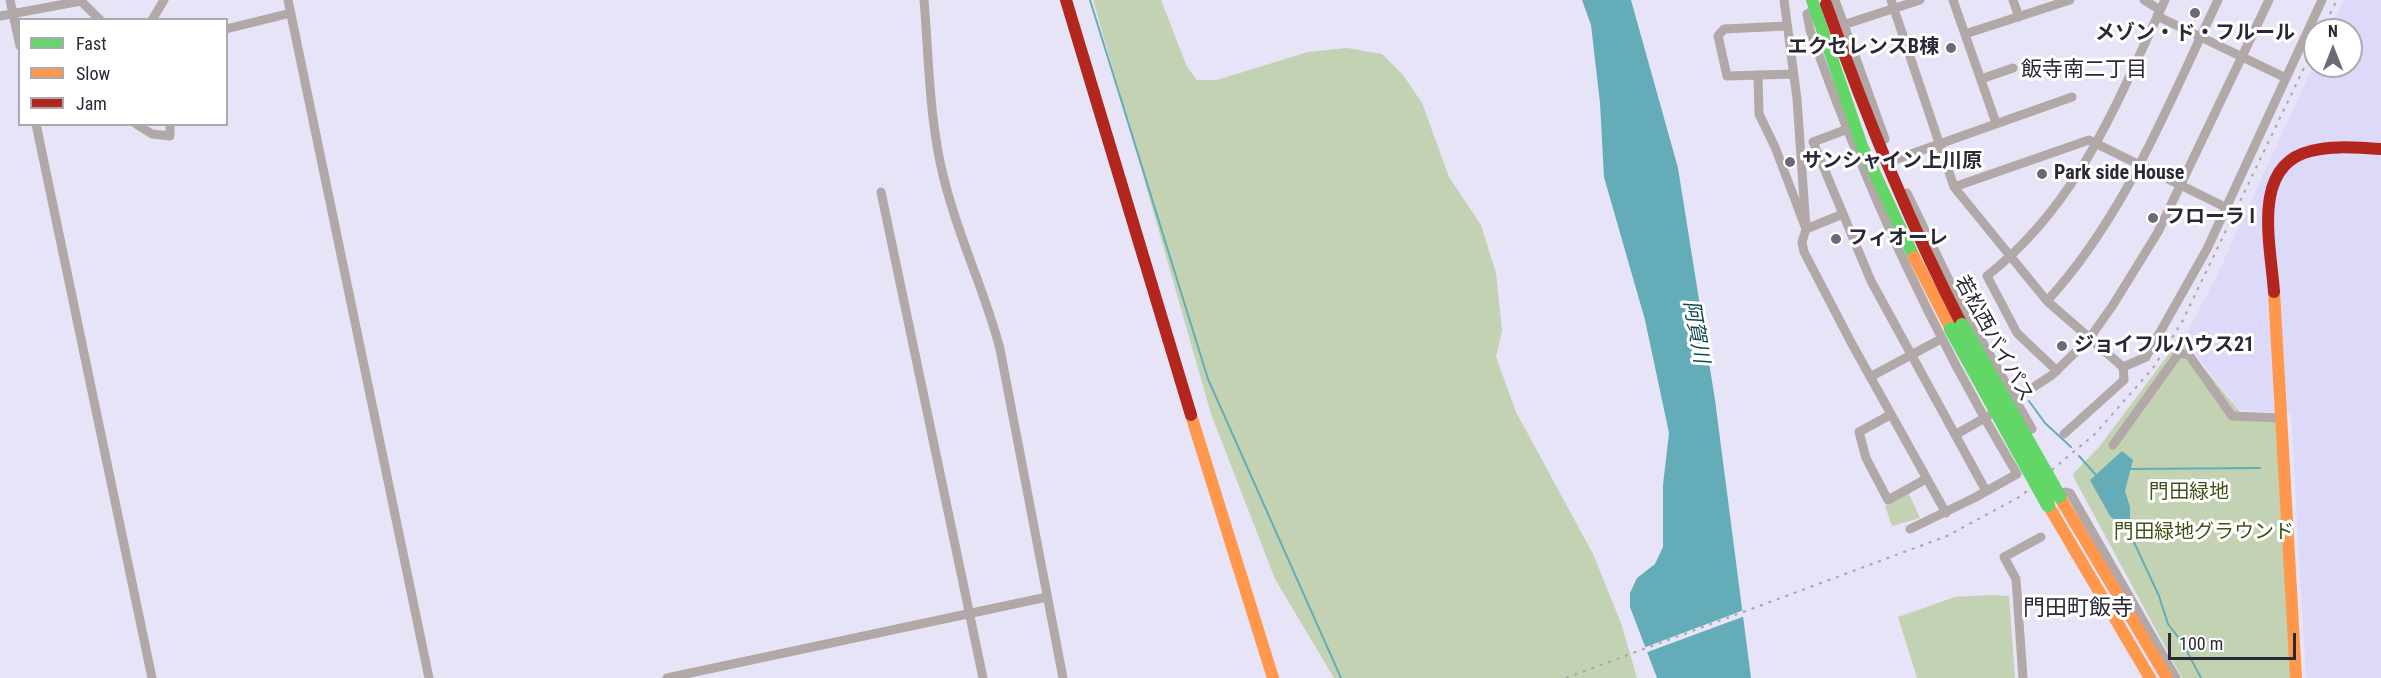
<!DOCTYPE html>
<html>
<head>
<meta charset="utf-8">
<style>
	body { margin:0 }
	#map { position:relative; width:2381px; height:678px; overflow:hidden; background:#e6e4f6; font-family:"Roboto Condensed",sans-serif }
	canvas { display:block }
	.legend { position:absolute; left:18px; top:18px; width:210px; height:108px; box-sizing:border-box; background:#fff; border:2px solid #aaa9af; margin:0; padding:8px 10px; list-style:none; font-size:18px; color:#2b2936 }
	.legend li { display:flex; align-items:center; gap:12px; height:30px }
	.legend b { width:30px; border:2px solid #aaa9af }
	.north { position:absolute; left:2303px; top:18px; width:60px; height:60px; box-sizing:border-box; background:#fff; border:2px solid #aaa9af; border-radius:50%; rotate:0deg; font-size:16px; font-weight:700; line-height:24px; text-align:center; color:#2b2936 }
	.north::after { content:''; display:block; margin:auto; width:21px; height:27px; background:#6c6a79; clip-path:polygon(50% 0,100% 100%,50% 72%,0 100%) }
	.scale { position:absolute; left:2168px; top:633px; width:128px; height:27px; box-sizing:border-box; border:3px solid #2b2936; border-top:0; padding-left:8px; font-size:18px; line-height:21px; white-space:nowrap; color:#2b2936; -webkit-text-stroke:4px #fff; paint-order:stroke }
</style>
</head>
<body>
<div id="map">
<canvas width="2381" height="678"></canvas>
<ul class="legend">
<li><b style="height:8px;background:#63d668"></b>Fast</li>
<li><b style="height:8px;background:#ff974d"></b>Slow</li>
<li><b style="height:8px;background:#b3261e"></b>Jam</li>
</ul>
<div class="north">N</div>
<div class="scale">100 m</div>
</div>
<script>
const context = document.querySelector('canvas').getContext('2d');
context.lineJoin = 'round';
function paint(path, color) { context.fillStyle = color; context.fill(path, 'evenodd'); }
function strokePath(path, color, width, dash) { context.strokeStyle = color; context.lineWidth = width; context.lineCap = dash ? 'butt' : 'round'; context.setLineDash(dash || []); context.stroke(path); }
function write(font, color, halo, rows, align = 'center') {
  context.font = font + ' "Roboto Condensed","Noto Sans JP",sans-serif'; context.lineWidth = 6; context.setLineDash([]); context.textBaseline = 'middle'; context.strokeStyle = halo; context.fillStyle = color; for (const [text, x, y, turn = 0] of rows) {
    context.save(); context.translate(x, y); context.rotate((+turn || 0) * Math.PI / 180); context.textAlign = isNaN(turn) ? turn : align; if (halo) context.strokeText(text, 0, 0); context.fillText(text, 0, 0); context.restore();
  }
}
paint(new Path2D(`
	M2344 0H2381V678H2306L2291 414 2239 410 2184 339 2219 271 2315 62V66H2351V30H2329Z`), '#ddd9f8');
paint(new Path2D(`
	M1093 0H1161L1187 67 1197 80H1217L1308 52 1347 48 1382 54 1403 75 1422 103 1449 177 1481 225 1496 273 1502 331 1496 357 1516 412 1593 554 1621 623 1637 678H1334L1275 579 1211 414Z
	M2180 339 2240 412 2279 414 2294 678H2182L2074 478 2073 474 2099 447Z
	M1909 494 1920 518 1892 526 1885 506Z
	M1989 595 2009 596 2015 678H1917L1898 617 1955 597Z`), '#c3d2b2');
paint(new Path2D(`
	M1582 0H1631L1678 168 1715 400 1751 678H1657L1630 607V593L1637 578 1655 564 1663 547V485L1669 433 1645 320 1604 177 1600 103 1591 25Z
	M2122 451 2133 460 2125 491 2130 507V527H2123L2110 516 2090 480Z`), '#64adb8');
paint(new Path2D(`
	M1744 610 1745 616 1645 653 1643 648Z`), '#e6e4f6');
strokePath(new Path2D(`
	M1090 0 1208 379 1341 678
	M2029 401 2045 423 2071 447
	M2079 456 2096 475
	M2128 469 2260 468
	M2126 525 2159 596 2168 624 2182 642 2201 678`), '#64adb8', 2);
strokePath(new Path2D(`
	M10 0 20 46
	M288 0 429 678
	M924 0C929 59 929 121 944 179 958 237 985 291 1000 349L1063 678
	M1784 0 1797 99 1806 229 1802 242 1804 252 1852 344 1946 513
	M1835 0 1885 139
	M1891 0 1954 187 2047 301 2123 367 2124 380 2064 434
	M1953 0 1996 123
	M2013 0 2019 17
	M2144 0 2160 10
	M1815 9 1807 14 1810 30C1866 188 1931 330 2017 474L1974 498 1910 529
	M0 16 81 1 100 20
	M2157 16 2286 78
	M152 20 164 0
	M1846 24 1920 0
	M1787 26 1724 29 1718 36 1727 76 1793 74
	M226 29 291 13
	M1965 34 2070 0
	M1758 75 1759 114 1775 147 1806 229 1843 214
	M1981 79 2013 68
	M36 124 152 678
	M136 124 152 134 170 136V124
	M1845 130 1813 142 1871 281 1986 491
	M1897 159 2072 97
	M1954 187 2089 140 2225 207
	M881 192 983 678
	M1907 193 1959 301 2032 429
	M2047 301C2126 215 2168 104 2218 0
	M2123 367 2146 357 2207 249 2322 0
	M2057 371 2017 333 1987 276C2080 203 2116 103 2165 0
	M1870 377 1941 339
	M2005 406 2052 375 2089 339 2113 305 2158 232 2269 0
	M1890 415 1859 432 1866 458 1888 500 1926 479
	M1955 435 1988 416
	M2113 445 2179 353 2189 355 2232 416 2281 418
	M2055 495 2066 492 2070 493 2176 678
	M667 678 1047 597
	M2023 678 2016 579 2004 557 2041 537`), '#b1a8a7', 9);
strokePath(new Path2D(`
	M1812 0 1862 146 1914 257`), '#63d668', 12);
strokePath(new Path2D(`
	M1914 257 1951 329
	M2274 292 2296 678
	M1191 415 1273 678
	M2059 496 2167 678
	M2048 505 2150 678`), '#ff974d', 12);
strokePath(new Path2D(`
	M1066 0 1191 415
	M1826 4C1865 114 1908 221 1962 325
	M2274 292C2271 246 2250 165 2311 151 2334 145 2358 148 2381 149`), '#b3261e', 12);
strokePath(new Path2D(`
	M2322 30 2337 0
	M1566 678 1947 536 2021 496 2060 463 2095 434 2153 368 2182 322 2315 45`), '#aaa4a9', 2, [3, 6]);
strokePath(new Path2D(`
	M1962 325 2059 496
	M1951 329 2048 505`), '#63d668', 14);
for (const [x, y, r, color] of [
	[2195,13,6,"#6c6a79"],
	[1951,48,6,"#6c6a79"],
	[1790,162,6,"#6c6a79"],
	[2042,174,6,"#6c6a79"],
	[2153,218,6,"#6c6a79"],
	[1836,239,6,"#6c6a79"],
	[2062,346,6,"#6c6a79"]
]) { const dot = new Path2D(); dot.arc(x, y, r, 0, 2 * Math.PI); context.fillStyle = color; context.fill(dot); strokePath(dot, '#fff', 2); }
write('bold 20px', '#2b2936', '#fff', [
	["メゾン・ド・フルール",2195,34,"center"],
	["エクセレンスB棟",1939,48,"right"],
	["サンシャイン上川原",1802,162],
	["Park side House",2054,174],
	["フローラ I",2165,218],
	["フィオーレ",1848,239],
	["ジョイフルハウス21",2074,346]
], 'left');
write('20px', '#2b2936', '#fff', [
	["若松西バイパス",1993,339,61]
]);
write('20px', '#3e5317', '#fff', [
	["門田緑地",2189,493],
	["門田緑地グラウンド",2204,533]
]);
write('21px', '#2b2936', '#fff', [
	["飯寺南二丁目",2084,71]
]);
write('italic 21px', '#0d4b4f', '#fff', [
	["阿賀川",1695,332,80]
]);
write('22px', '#2b2936', '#fff', [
	["門田町飯寺",2078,609]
]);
</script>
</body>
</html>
